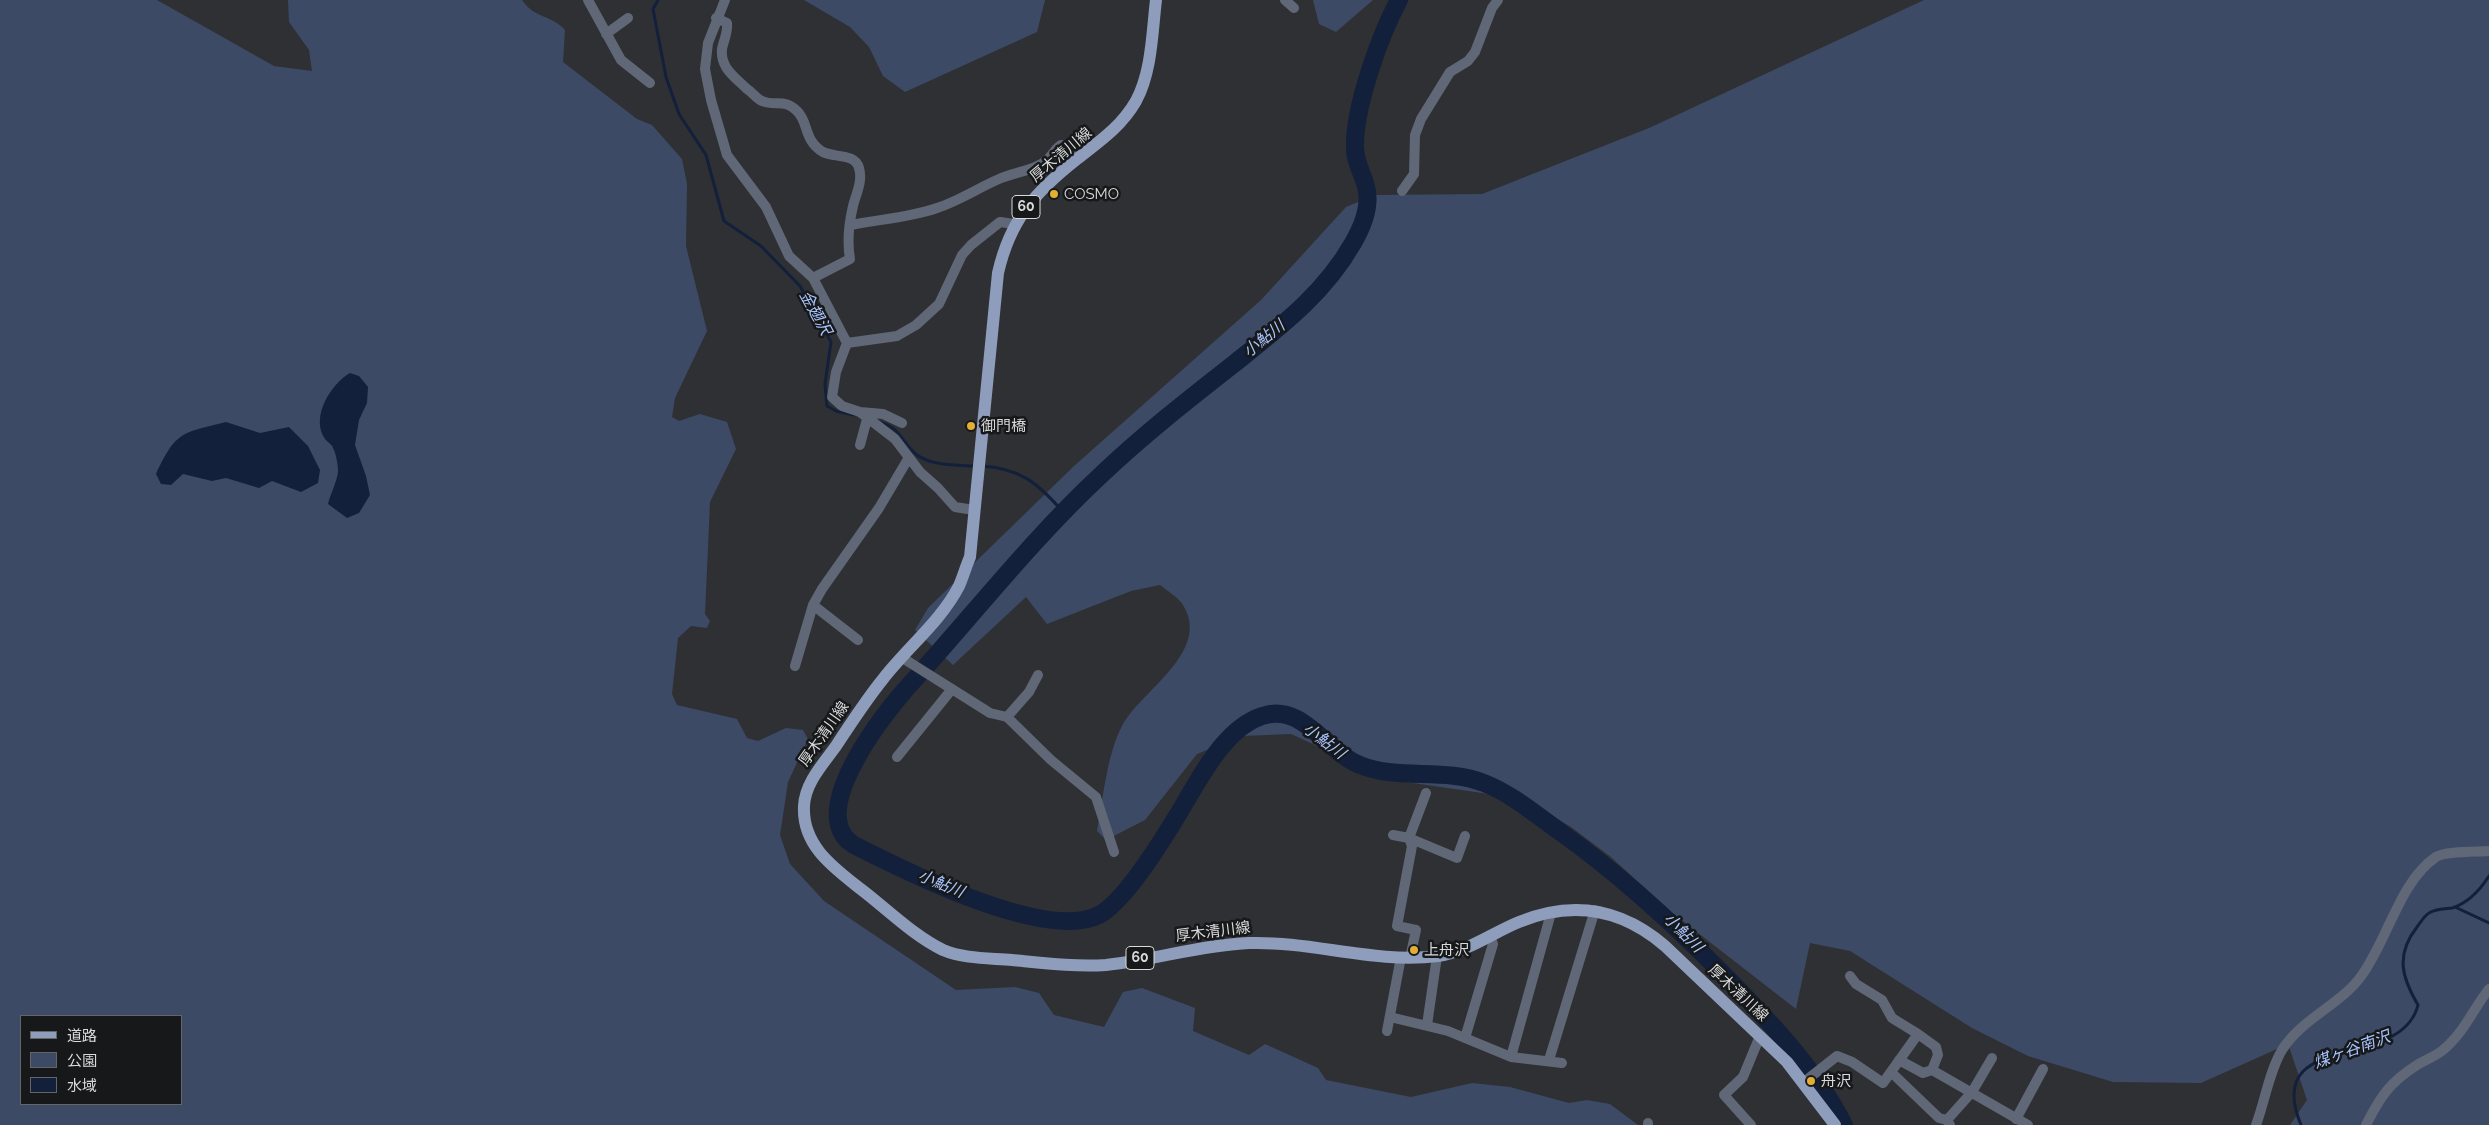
<!DOCTYPE html>
<html>
<head>
<meta charset="utf-8">
<style>
	body { margin:0 }
	#map { position:relative; width:2489px; height:1125px; overflow:hidden; background:#2f3033; font-family:Raleway,"Noto Sans JP",sans-serif }
	canvas { display:block }
	.legend { position:absolute; left:20px; top:1015px; width:162px; height:90px; box-sizing:border-box; background:#171819; border:1px solid #646567; margin:0; padding:6px 9px; list-style:none; font-size:15px; color:#d8d9db }
	.legend li { display:flex; align-items:center; gap:10px; height:25px }
	.legend b { width:25px; border:1px solid #646567 }
</style>
</head>
<body>
<div id="map">
<canvas width="2489" height="1125"></canvas>
<ul class="legend">
<li><b style="height:6px;background:#8e9dbc"></b>道路</li>
<li><b style="height:14px;background:#3c4a66"></b>公園</li>
<li><b style="height:14px;background:#13203c"></b>水域</li>
</ul>
</div>
<script>
const context = document.querySelector('canvas').getContext('2d');
context.lineJoin = 'round';
function paint(path, color) { context.fillStyle = color; context.fill(path, 'evenodd'); }
function strokePath(path, color, width, dash) { context.strokeStyle = color; context.lineWidth = width; context.lineCap = dash ? 'butt' : 'round'; context.setLineDash(dash || []); context.stroke(path); }
function write(font, color, halo, rows, align = 'center') {
  context.font = font + ' Raleway,"Noto Sans JP",sans-serif'; context.lineWidth = 5; context.setLineDash([]); context.textBaseline = 'middle'; context.strokeStyle = halo; context.fillStyle = color; for (const [text, x, y, turn = 0] of rows) {
    context.save(); context.translate(x, y); context.rotate((+turn || 0) * Math.PI / 180); context.textAlign = isNaN(turn) ? turn : align; if (halo) context.strokeText(text, 0, 0); context.fillText(text, 0, 0); context.restore();
  }
}
paint(new Path2D(`
	M0 0H157L274 66 312 71 309 50 289 22 288 0H522C536 20 551 14 565 30L563 62 637 119 652 125 682 159 687 184 686 246 707 331 675 398 672 417 679 421 700 414 727 422 736 449 710 502 705 614 710 621 707 628 691 626 678 638 672 694 677 705 737 719 747 738 758 741 786 728 803 730 808 739 788 782 780 835 790 864 824 901 956 990 1015 987 1039 993 1054 1015 1104 1027 1123 992 1142 988 1195 1008 1193 1031 1249 1055 1265 1044 1318 1068 1326 1080 1411 1097 1472 1083 1510 1087 1569 1103 1587 1100 1610 1104 1638 1125H0ZM21 1016H181V1104H21Z
	M804 0H1045L1037 32 905 92 883 76 869 47 850 27Z
	M1313 0H1373L1336 32 1319 24Z
	M1924 0H2489V1125H2290L2307 1100 2288 1044 2201 1083 2113 1082 2028 1056 1972 1028 1850 951 1810 943 1796 1009 1671 912 1611 857 1571 827 1524 799 1392 780 1291 734 1242 736 1197 754 1145 820 1106 840 1097 831C1103 799 1107 754 1122 726 1140 691 1212 652 1183 605 1178 597 1167 591 1160 585L1131 591 1047 624 1026 597 953 665 915 630 928 608 1074 466 1261 300 1346 207 1375 195 1482 194 1649 128Z`), '#3c4a66');
paint(new Path2D(`
	M350 373 359 376 368 387 367 403 359 420 355 445 366 476 370 495 359 513 347 518 328 504C330 495 338 479 338 471 338 465 336 453 333 448 332 444 327 442 325 439 310 417 331 384 350 373Z
	M226 422 260 433 289 427 308 446 320 470 318 483 301 492 272 481 259 488 226 478 212 481 183 474 171 485 161 484 156 474C176 431 182 433 226 422Z`), '#13203c');
strokePath(new Path2D(`
	M658 0 653 9 666 77 679 114 706 155 724 221 761 246 800 286 831 342 825 384 827 406 836 411 854 415
	M1394 0 1397 4
	M879 422C902 428 901 443 917 455 932 466 957 465 975 466
	M981 466C1020 468 1038 483 1063 512
	M2455 907 2489 923
	M2301 1125C2261 1028 2401 1073 2418 1005 2402 978 2395 955 2417 927 2420 923 2425 915 2429 913 2435 909 2445 909 2452 908 2468 903 2480 890 2489 876`), '#13203c', 3);
strokePath(new Path2D(`
	M1399 0C1380 35 1355 105 1355 145 1354 158 1361 171 1365 183 1372 203 1363 226 1353 243 1324 294 1280 327 1235 363 1189 399 1143 435 1101 475 1030 541 970 619 905 690 880 719 805 815 854 845 905 871 1046 942 1099 915 1129 899 1175 820 1193 789 1209 762 1231 726 1262 716 1303 702 1326 752 1360 765 1399 781 1444 767 1484 783 1512 794 1535 814 1559 831 1621 875 1673 923 1726 977 1770 1022 1815 1068 1844 1125`), '#13203c', 18);
strokePath(new Path2D(`
	M588 0 621 60 650 83
	M725 0 708 43 705 69 711 100 727 155 766 207 789 256 813 278 847 343 836 372 832 397 842 406 860 412 895 439 920 472 938 488 955 507 974 510
	M1285 0 1294 8
	M716 18 727 23C728 33 724 39 722 49 720 68 735 77 747 89 752 92 757 99 762 101 776 107 784 98 797 111 809 122 803 140 823 152 834 158 855 153 859 168 863 181 856 194 853 206 849 223 847 242 850 259L813 278
	M606 34 628 18
	M1402 191 1414 174 1415 135 1421 119 1450 72 1468 61 1475 52 1492 8 1498 0
	M851 225C880 219 909 218 937 208 959 201 978 188 999 179 1014 172 1035 171 1048 159 1053 154 1055 149 1061 145H1067L1076 160
	M847 343 897 336 916 325 939 304 962 255 971 245 1000 222 1014 224
	M860 412 883 414 902 423
	M860 445 867 419
	M813 605 858 640
	M901 657 990 713 1007 717 1051 760 1096 797 1114 852
	M795 666 813 605 822 589 879 508 908 459
	M1007 717 1029 692 1038 675
	M897 757 952 689
	M1393 835 1409 838 1457 858 1465 836
	M1410 958 1416 930 1397 926 1412 846 1409 838 1426 793
	M1390 1017 1448 1031 1511 1057 1562 1063
	M1427 1025 1437 956
	M1387 1031 1401 957
	M1918 1034 1936 1047 1938 1055 1932 1070
	M1465 1038 1493 944 1490 936
	M1511 1057 1551 913
	M1549 1060 1595 910
	M1899 1060 1923 1073 1932 1070 2028 1125
	M1891 1072 1939 1118 1947 1120
	M1804 1082 1837 1056 1852 1062 1883 1083 1918 1034 1892 1018 1882 1000 1856 984 1850 976
	M2016 1119 2043 1069
	M1648 1123V1125
	M1751 1125 1724 1095 1743 1077 1760 1036
	M1950 1125 1947 1120 1972 1092 1992 1058
	M2256 1125C2265 1101 2269 1072 2282 1050 2302 1018 2341 1005 2362 975 2388 939 2400 881 2436 857 2445 851 2477 852 2489 851
	M2366 1125C2380 1097 2390 1082 2417 1065 2425 1060 2436 1056 2443 1050 2464 1033 2473 1009 2489 989`), '#606776', 10);
strokePath(new Path2D(`
	M1156 0C1152 33 1152 71 1136 101 1121 127 1100 141 1077 159 1035 192 1010 220 998 273L970 557C966 566 963 577 959 586 941 621 907 648 883 679 866 700 851 723 836 746 823 764 805 783 804 806 802 846 834 868 862 890 888 910 914 936 943 950 964 959 989 958 1012 960 1043 963 1075 967 1106 965 1154 960 1201 945 1249 943 1312 941 1375 964 1438 956 1467 952 1492 933 1519 922 1573 900 1622 909 1665 946L1787 1062 1835 1125`), '#8e9dbc', 12);
for (const [x, y, r, color] of [
	[1054,194,5,"#e2af34"],
	[971,426,5,"#e2af34"],
	[1414,950,5,"#e2af34"],
	[1811,1081,5,"#e2af34"]
]) { const dot = new Path2D(); dot.arc(x, y, r, 0, 2 * Math.PI); context.fillStyle = color; context.fill(dot); strokePath(dot, '#171819', 2); }
for (const [x, y, w] of [
	[1026,207,28],
	[1140,958,28]
]) { const box = new Path2D(); box.roundRect(x - w / 2, y - 11.5, w, 23, 4); context.fillStyle = '#171819'; context.fill(box); strokePath(box, '#d8d9db', 1); }
write('bold 14px', '#d8d9db', null, [
	["60",1026,207],
	["60",1140,958]
]);
write('15px', '#d8d9db', '#171819', [
	["厚木清川線",1061,155,-40],
	["厚木清川線",824,734,-55],
	["厚木清川線",1213,932,-7],
	["厚木清川線",1738,993,43]
]);
write('15px', '#d8d9db', '#171819', [
	["COSMO",1064,194],
	["御門橋",981,426],
	["上舟沢",1424,950],
	["舟沢",1821,1081]
], 'left');
write('italic 16px', '#a9c5ff', '#171819', [
	["金翅沢",815,313,61],
	["小鮎川",1264,339,-39],
	["小鮎川",1324,741,37],
	["小鮎川",941,884,22],
	["小鮎川",1683,933,45],
	["煤ヶ谷南沢",2352,1050,-20]
]);
</script>
</body>
</html>
